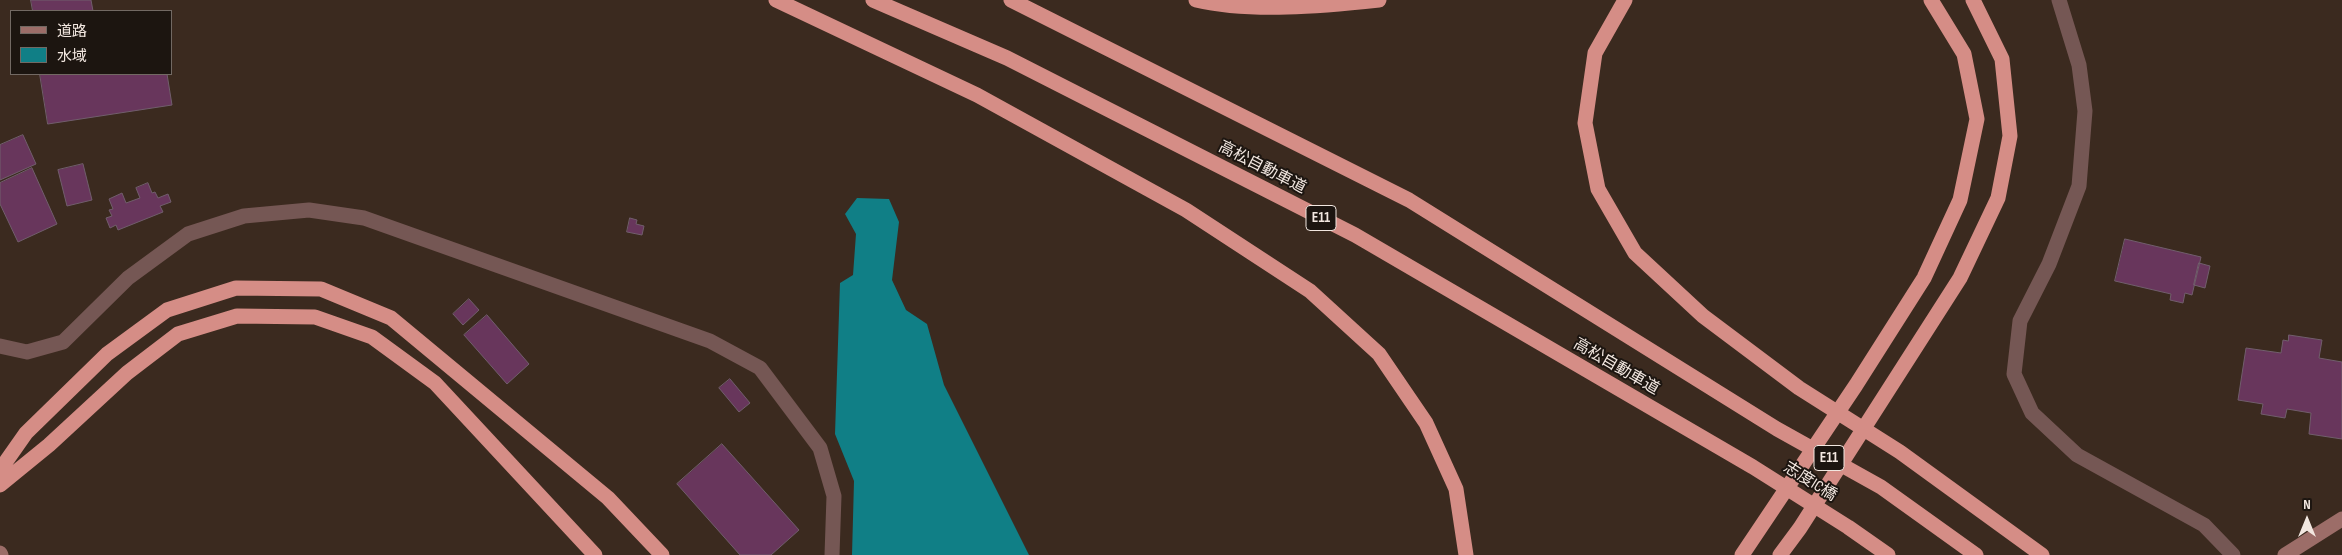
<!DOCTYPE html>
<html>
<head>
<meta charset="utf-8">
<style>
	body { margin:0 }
	#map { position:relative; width:2342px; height:555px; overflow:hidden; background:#3b2a1f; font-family:"Sofia Sans Condensed","Noto Sans JP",sans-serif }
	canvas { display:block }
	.legend { position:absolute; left:10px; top:10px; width:162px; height:65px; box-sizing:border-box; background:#1c1510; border:1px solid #726963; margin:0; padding:6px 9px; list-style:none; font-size:15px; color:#f2e7e0 }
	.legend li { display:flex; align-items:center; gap:10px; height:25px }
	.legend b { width:25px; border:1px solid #726963 }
	.north { position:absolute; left:2282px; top:495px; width:50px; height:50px; -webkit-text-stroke:4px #1c1510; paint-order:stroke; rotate:0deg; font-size:14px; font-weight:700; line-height:20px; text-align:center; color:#f2e7e0 }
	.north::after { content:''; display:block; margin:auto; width:18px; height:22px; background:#f2e7e0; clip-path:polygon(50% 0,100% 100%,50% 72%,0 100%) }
</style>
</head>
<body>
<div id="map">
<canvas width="2342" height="555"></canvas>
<ul class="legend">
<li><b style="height:6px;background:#9c6d68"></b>道路</li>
<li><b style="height:14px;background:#107f86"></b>水域</li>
</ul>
<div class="north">N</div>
</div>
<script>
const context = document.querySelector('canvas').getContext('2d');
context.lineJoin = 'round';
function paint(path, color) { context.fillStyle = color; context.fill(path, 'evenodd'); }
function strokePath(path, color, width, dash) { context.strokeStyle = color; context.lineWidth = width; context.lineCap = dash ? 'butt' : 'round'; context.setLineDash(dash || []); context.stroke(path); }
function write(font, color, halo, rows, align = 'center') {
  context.font = font + ' "Sofia Sans Condensed","Noto Sans JP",sans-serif'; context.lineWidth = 4; context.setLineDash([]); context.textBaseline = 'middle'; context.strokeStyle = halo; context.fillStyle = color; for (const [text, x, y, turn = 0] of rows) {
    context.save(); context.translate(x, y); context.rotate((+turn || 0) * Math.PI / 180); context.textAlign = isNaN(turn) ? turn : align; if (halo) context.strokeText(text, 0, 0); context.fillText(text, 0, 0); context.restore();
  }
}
paint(new Path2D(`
	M857 198 889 199 899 222 892 280 906 310 927 324 944 385 1029 555H852L854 481 835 434 840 283 853 275 856 234 845 214Z`), '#107f86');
const building = new Path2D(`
	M31 0H91L93 11H33Z
	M40 74H167L172 105 48 124Z
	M23 135 36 164 0 180V145Z
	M83 164 92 200 67 206 58 170Z
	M32 168 57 224 18 242 0 204V183Z
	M148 183 152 193 155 192 158 198 168 194 171 202 160 206 163 212 118 230 116 225 110 228 106 218 112 216 109 210 113 209 109 199 122 193 126 203 140 198 136 188Z
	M630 218 637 220 636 224 644 226 642 235 627 232Z
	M2125 239 2201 257 2192 295 2185 293 2183 303 2170 300 2171 294 2115 281Z
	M2199 263 2210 266 2205 288 2194 285Z
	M469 299 479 310 463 325 453 314Z
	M487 315 529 364 507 384 464 335Z
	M2289 335 2322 340 2319 358 2342 362V439L2309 434 2311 413 2287 409 2285 418 2261 414 2263 404 2238 400 2246 348 2281 353 2283 340 2288 341Z
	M730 379 750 403 739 412 719 388Z
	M722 444 799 530 771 555H740L677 484Z`);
paint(building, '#68365c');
strokePath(building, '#715e6c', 1);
strokePath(new Path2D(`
	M2059 0 2079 65 2085 111 2079 186 2049 264 2020 321 2014 374 2032 413 2077 455 2204 525 2233 555
	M0 346 27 352 63 342 128 278 188 234 244 216 309 210 364 218 710 341 760 368 820 448 834 496 832 555`), '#755754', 15);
strokePath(new Path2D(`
	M0 553 1 555
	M2285 555 2342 519`), '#9c6d68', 15);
strokePath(new Path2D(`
	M776 0 977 95 1186 210 1310 291 1379 354 1426 423 1456 489 1466 555
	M873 0 1007 58 1355 235 1753 467 1848 527 1888 555
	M1011 0 1409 200 1777 429 1881 487 1976 555
	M1196 0C1251 13 1323 6 1379 0
	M1625 0 1595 53 1585 123 1598 189 1635 253 1703 316 1799 388 1900 452 2042 555
	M0 470 26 433 107 354 167 310 236 288 321 289 391 318 608 498 662 555
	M0 485 49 445 127 373 178 334 237 316 315 317 372 337 435 383 595 555
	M1742 555 1856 385 1924 278 1960 200 1977 119 1964 54 1931 0
	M1780 555 1800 528 1960 278 1998 198 2010 136 2002 59 1973 0`), '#d58d86', 15);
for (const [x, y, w] of [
	[1321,218,30],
	[1829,458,30]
]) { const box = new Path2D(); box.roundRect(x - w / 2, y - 12.5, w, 25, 4); context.fillStyle = '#1c1510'; context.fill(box); strokePath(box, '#f2e7e0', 1); }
write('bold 15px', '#f2e7e0', null, [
	["E11",1321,218],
	["E11",1829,458]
]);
write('16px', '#f2e7e0', '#1c1510', [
	["高松自動車道",1262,168,27],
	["高松自動車道",1616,367,30],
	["志度IC橋",1810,482,32]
]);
</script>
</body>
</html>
